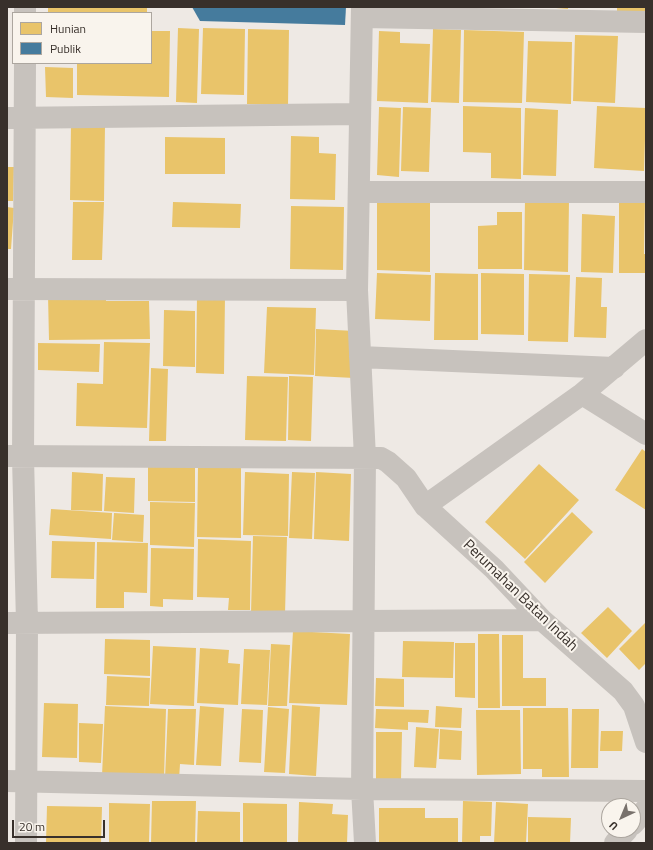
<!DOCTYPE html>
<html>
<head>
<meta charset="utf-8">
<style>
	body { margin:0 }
	#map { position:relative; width:653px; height:850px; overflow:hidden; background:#eee9e4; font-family:"Titillium Web",sans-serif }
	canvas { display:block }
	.frame { position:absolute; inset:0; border:8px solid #38302b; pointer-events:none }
	.legend { position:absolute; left:12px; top:12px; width:140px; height:52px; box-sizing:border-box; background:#f9f4ed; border:1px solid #aca69f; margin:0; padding:5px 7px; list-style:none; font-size:12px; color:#38302b }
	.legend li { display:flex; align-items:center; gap:8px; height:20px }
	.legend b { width:20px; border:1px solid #aca69f }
	.north { position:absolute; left:601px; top:798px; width:40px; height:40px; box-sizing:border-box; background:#f9f4ed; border:1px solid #aca69f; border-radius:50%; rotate:224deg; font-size:11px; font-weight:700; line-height:16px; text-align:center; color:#38302b }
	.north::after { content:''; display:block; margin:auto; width:14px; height:18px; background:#78716c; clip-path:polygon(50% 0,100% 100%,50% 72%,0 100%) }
	.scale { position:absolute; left:12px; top:820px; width:93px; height:18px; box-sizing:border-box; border:2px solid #38302b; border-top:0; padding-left:5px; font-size:12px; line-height:14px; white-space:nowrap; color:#38302b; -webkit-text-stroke:3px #f9f4ed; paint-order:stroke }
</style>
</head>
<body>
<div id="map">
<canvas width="653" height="850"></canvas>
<div class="frame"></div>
<ul class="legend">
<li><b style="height:11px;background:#e9c46a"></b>Hunian</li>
<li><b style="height:11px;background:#457b9d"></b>Publik</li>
</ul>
<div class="north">U</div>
<div class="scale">20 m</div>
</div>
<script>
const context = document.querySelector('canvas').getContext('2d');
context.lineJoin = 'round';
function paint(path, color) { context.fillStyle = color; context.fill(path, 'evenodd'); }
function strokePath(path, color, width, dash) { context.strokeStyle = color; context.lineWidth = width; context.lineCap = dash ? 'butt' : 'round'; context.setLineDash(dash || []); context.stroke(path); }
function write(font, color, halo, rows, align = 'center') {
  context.font = font + ' "Titillium Web",sans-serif'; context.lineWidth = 4; context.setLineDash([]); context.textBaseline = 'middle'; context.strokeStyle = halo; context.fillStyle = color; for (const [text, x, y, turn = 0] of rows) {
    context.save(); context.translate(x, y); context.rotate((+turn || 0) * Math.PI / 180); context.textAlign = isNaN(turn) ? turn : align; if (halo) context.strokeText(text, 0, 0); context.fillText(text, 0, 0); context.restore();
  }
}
paint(new Path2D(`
	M48 7H147V13H48Z
	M556 7H568V9L556 8Z
	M617 7H646V16L617 15Z
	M178 28 199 29 197 103 176 102Z
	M203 28 245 29 244 95 201 94Z
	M248 29 289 30 288 105 247 104Z
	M433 29 461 30 459 103 431 102Z
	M464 30 524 32 522 103 463 102Z
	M151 31H170L169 97 77 95V63H151Z
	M379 31 400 32V43L430 44 428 103 377 101Z
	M575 35 618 36 615 103 573 101Z
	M528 41 572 42 571 104 526 102Z
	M45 67 73 68V98L46 97Z
	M463 106 521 108V179L491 178V153L463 152Z
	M597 106 646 108 644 171 594 168Z
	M379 107 401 108 399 177 377 175Z
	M403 107 431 108 429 172 401 171Z
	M525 108 558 110 556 176 523 175Z
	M71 124 105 125 104 201 70 200Z
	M291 136 319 137V153L336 154 335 200 290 199Z
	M165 137 225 138V174H165Z
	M7 167H14L13 201H7Z
	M377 196 430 197V272L377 270Z
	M525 199 569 200 568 272 524 270Z
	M619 200H645L644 254H646V273H619Z
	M73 202H104L102 260H72Z
	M173 202 241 204 240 228 172 227Z
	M291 206 344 207 343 270 290 269Z
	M7 207 14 208 11 249H7Z
	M497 212H522V269H478V226L497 225Z
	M582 214 615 216 613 273 581 272Z
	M377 273 431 275 430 321 375 319Z
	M435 273 478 274V340H434Z
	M481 273 524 274V335L481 334Z
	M529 274 570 275 568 342 528 341Z
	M576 277 602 278 601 307H607L606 338 574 337Z
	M48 295H106V301H149L150 339 49 340Z
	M197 296H225L224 374 196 373Z
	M267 307 316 308 314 375 264 373Z
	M164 310 195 311V367L163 366Z
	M316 329 355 331 354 378 315 376Z
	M104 342 150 343 147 428 76 426 77 383 103 384Z
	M38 343 100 344 99 372 38 370Z
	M151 368 168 369 166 441H149Z
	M247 376 288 377 286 441 245 440Z
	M289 376 313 377 311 441 288 440Z
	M642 449 646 452V510L615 490Z
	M148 460 195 462V502L148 501Z
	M539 464 579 500 525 559 485 522Z
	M198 466 241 467V538L197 537Z
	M72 472 103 474 102 511 71 510Z
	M245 472 289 474 288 536 243 535Z
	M292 472 315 473 312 539 289 538Z
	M316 472 351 474 349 541 314 539Z
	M106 477 135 478 134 513 104 511Z
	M150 502 195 503 194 547 150 545Z
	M51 509 112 513 111 539 49 535Z
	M572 512 593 532 545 583 524 562Z
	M114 513 144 515 143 542 112 540Z
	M253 536 287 537 285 614 251 613Z
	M198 539 251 541 250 610H228L229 598 197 597Z
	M52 541 95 542 94 579 51 578Z
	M97 542 148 543 147 593 124 592V608H96Z
	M151 548 194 549 193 600 163 599V607L150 606Z
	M608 607 632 631 607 658 581 633Z
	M646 622V663L639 670 619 649Z
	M293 631 350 634 347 705 289 703Z
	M478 634H499L500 708H478Z
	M502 635H523V678H546V706H502Z
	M105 639 150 640V676L104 674Z
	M403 641 454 642 453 678 402 677Z
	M455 643H475V698L455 697Z
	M271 644 290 645 287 706H268Z
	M153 646 196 648 194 706 150 704Z
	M200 648 229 650 228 663 240 664 238 705 197 703Z
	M244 649 270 650 267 705 241 704Z
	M107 676 150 678 149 706 106 705Z
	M376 678 404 679V707L375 706Z
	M44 703 78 704 77 758 42 757Z
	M292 705 320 707 316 776 289 774Z
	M105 706 166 709 164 778 102 776Z
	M200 706 224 708 221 766 196 765Z
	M436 706 462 708 461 728 435 727Z
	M268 707 289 709 285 773 264 772Z
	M523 708H568L569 777H542V769H523Z
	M168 709H196L194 765 180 764 179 779 165 778Z
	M242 709 263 710 261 763 239 762Z
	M376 709 429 710 428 723 408 722V730L375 728Z
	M572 709H599L598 768H571Z
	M476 710H520L521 774 477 775Z
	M79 723 103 724 101 763 79 762Z
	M416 727 439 729 436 768 414 767Z
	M440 729 462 731 461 760 439 759Z
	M601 731H623L622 751H600Z
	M376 732H402L401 780H376Z
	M152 801H196L195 843H151Z
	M463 801 492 802 491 836H480V843H462Z
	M299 802 333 804 332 814 348 815 347 843H298Z
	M496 802 528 804 526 843H494Z
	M109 803 150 804 149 843H109Z
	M243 803 287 804V843H243Z
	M47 806 102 807 101 843H46Z
	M379 808H425V818H458V843H379Z
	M198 811 240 812V843H197Z
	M528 817 571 818 570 843H528Z`), '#e9c46a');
paint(new Path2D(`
	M192 7H346L345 25 200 21Z`), '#457b9d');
strokePath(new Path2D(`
	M25 7V13
	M362 7 357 290 365 458 362 789 365 843
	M362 17 646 22
	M25 63 23 457 27 623 26 843
	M7 118 360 114
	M359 192H646
	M7 289 357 290
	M360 357 614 368
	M582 394 646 434
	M7 456 381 458 388 462 406 478 425 506 494 569 542 620 623 691 634 706 646 742
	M425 506 582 394 646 340
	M7 623 542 620
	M7 781 362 789 646 791
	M633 824 646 809
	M615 843 627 830`), '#c7c2bd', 22);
write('15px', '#38302b', '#f9f4ed', [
	["Perumahan Batan Indah",520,596,44]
]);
</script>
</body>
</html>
